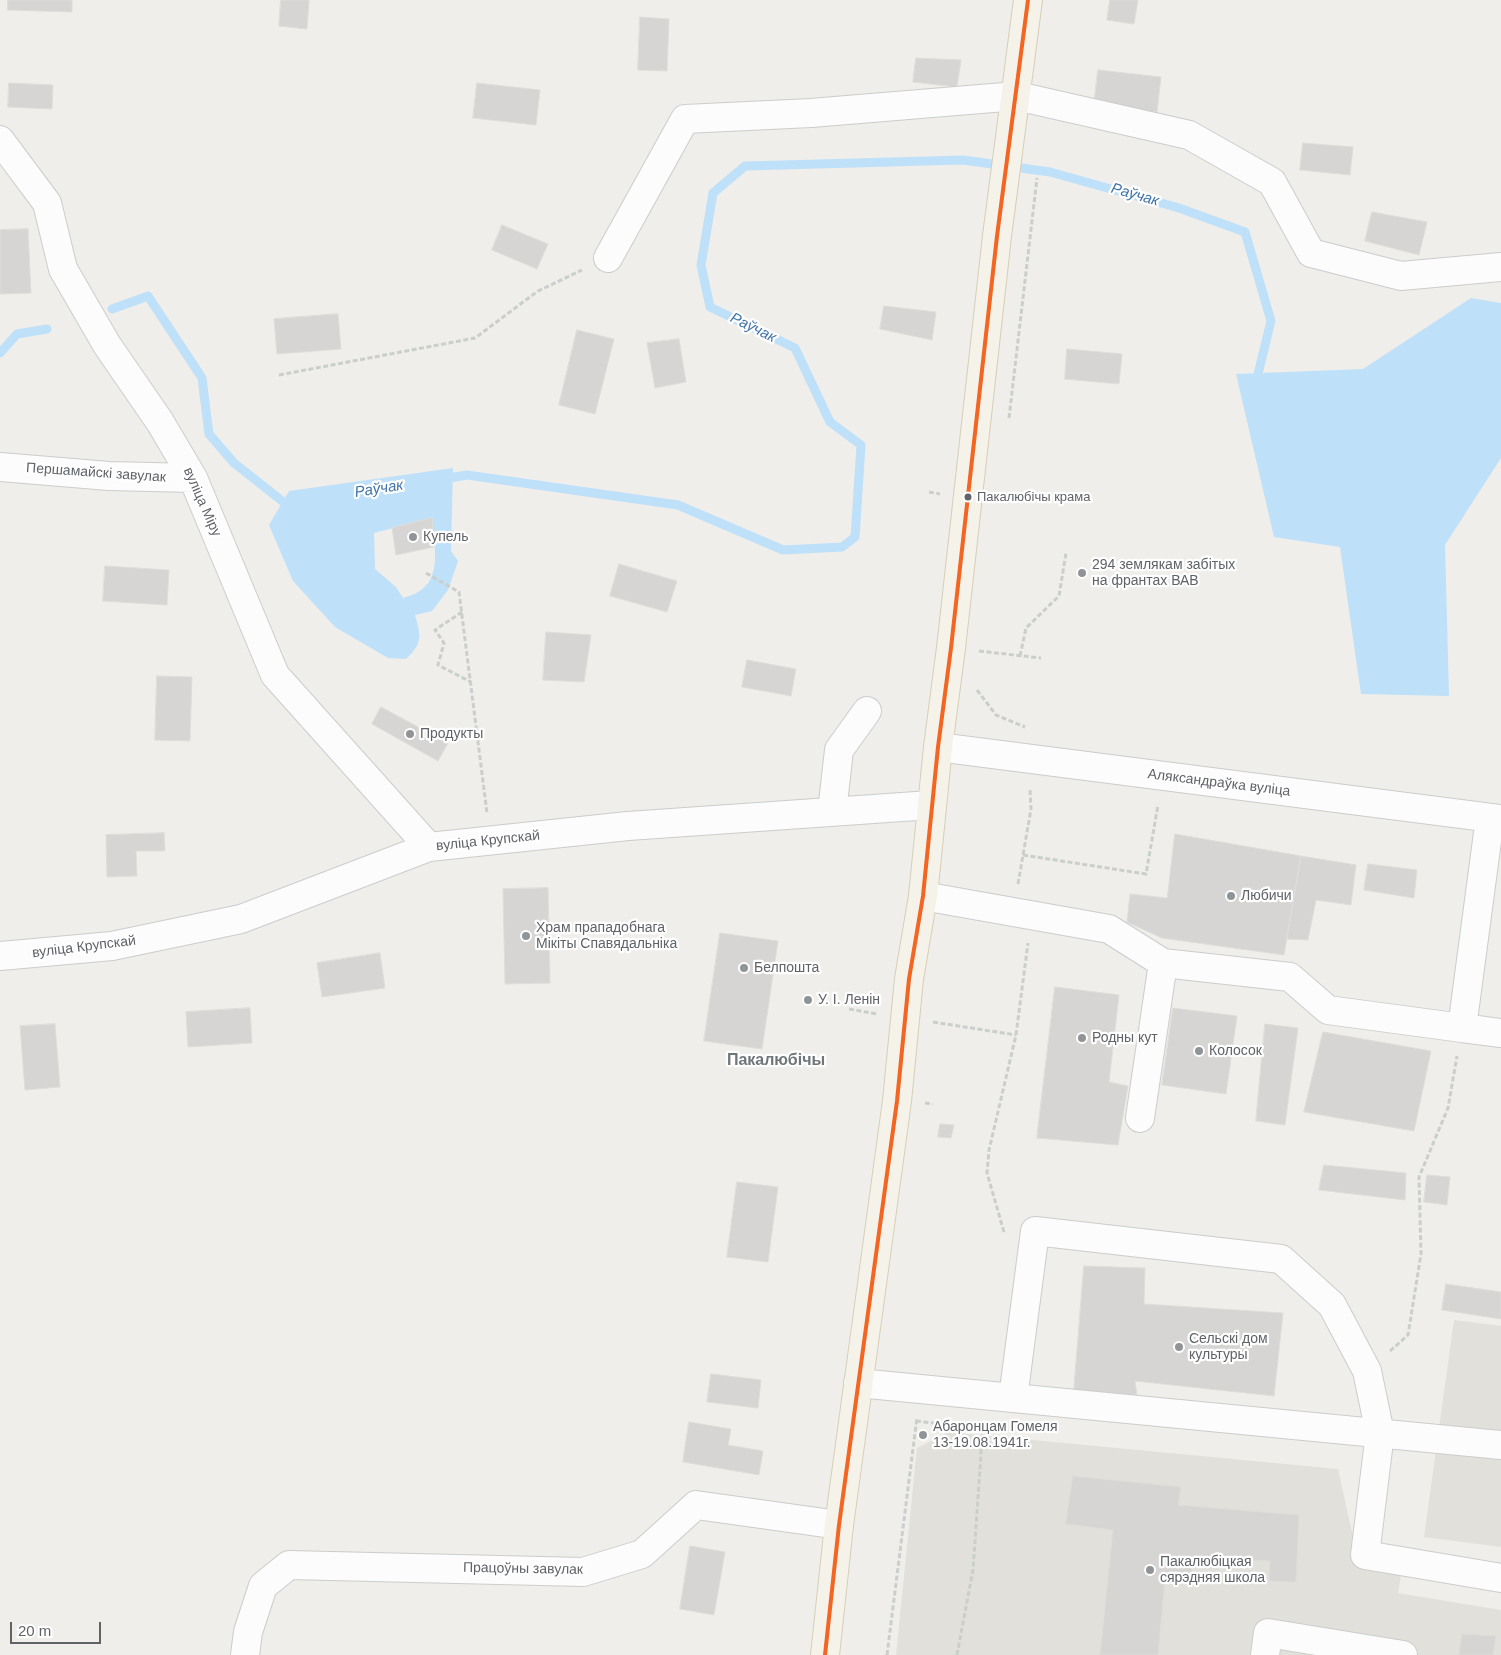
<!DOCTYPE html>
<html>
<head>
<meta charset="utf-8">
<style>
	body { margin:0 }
	#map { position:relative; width:1501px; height:1655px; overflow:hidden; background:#efeeea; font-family:Helvetica,sans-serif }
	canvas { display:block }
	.scale { position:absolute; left:10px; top:1622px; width:91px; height:22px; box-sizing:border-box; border:2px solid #5f6368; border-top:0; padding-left:6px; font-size:15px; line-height:18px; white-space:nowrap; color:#5f6368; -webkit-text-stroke:4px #fff; paint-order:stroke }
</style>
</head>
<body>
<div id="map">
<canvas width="1501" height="1655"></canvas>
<div class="scale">20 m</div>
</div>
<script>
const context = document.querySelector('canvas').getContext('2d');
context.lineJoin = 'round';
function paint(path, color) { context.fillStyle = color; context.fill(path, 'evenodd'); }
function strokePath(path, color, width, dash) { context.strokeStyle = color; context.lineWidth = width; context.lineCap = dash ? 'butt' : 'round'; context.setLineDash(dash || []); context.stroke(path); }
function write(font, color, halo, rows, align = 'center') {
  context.font = font + ' Helvetica,sans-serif'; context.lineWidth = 4.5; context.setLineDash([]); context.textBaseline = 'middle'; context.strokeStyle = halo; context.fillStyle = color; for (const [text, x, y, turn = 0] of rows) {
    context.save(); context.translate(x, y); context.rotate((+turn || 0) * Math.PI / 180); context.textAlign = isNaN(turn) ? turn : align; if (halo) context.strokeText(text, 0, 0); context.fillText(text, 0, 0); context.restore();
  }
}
paint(new Path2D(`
	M1454 1320 1501 1326V1547L1424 1537Z
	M948 1432 1338 1469 1359 1564 1401 1575 1398 1593 1501 1610V1655H896L917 1448Z`), '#e2e0da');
paint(new Path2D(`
	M1471 298 1501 303V458L1445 545 1449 696 1361 694 1340 547 1274 537 1236 374 1363 369Z
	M453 468 451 551 458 561 448 590 432 611 415 615C421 636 423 643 406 659L388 658 335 627 293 581 269 525 289 491ZM432 518C433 540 443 575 421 590 416 594 409 596 403 598L396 587 375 569 374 533Z`), '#bfe0f9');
strokePath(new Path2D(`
	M112 309 148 296 202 378 209 434 234 463 286 504 293 503
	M0 353 17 334 47 329
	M442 479 467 475 678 505 783 550 842 547 855 537 861 445 830 422 795 348 710 307 701 265 713 193 745 166 963 160 1050 172 1179 208 1245 232 1271 321 1257 378 1260 381`), '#bfe0f9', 9);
const building = new Path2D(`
	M8 0H72V12L8 10Z
	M281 0H309L307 29 279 26Z
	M1110 0H1138L1134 24 1107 20Z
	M640 17 669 19 667 71 638 70Z
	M916 58 961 60 957 87 913 82Z
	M1098 70 1161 77 1157 112 1094 105Z
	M9 83 53 85 52 109 8 107Z
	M477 83 540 90 536 125 473 118Z
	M1303 143 1353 147 1350 175 1300 170Z
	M1372 212 1427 222 1419 255 1365 241Z
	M502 225 548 244 537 269 492 250Z
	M28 229 31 293 0 294V230Z
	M884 306 936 312 932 340 880 329Z
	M338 314 341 349 277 354 274 319Z
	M577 330 614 339 595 414 559 405Z
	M679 339 686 382 655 388 647 343Z
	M1067 349 1122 354 1119 384 1065 379Z
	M432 518 434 547 396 555 392 528Z
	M619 564 677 581 667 612 610 596Z
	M105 566 169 570 167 605 103 601Z
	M546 632 591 635 584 682 543 680Z
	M747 660 796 669 791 696 742 687Z
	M157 676 192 677 190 741 155 740Z
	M381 707 448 743 438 761 372 724Z
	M164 833 165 851H136L137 876 107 877 106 835Z
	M1175 834 1301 856 1284 955 1162 938 1127 922 1130 894 1167 898Z
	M1301 856 1356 865 1351 905 1316 900 1308 940 1287 939Z
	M1368 864 1417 870 1414 898 1364 890Z
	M548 888 550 983 505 984 503 889Z
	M720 933 778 941 762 1049 704 1041Z
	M380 953 385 988 322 997 317 963Z
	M1055 987 1119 995 1109 1082 1128 1086 1118 1145 1037 1138Z
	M250 1008 252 1043 188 1047 186 1012Z
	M1173 1008 1237 1016 1226 1094 1162 1085Z
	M55 1024 60 1087 25 1090 20 1026Z
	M1265 1024 1298 1028 1285 1125 1256 1121Z
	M1323 1032 1431 1051 1414 1131 1304 1112Z
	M940 1124 954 1125 951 1138 938 1137Z
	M1324 1165 1406 1173 1405 1200 1319 1190Z
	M1427 1175 1450 1177 1447 1205 1424 1202Z
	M737 1182 778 1187 768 1262 727 1257Z
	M1084 1266 1145 1268 1144 1304 1283 1313 1274 1396 1135 1381 1137 1395 1074 1390Z
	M1446 1284 1501 1292V1319L1442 1310Z
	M711 1374 761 1380 758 1408 707 1402Z
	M689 1422 731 1429 728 1445 763 1451 759 1475 683 1462Z
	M1073 1476 1181 1487 1178 1505 1299 1515 1296 1582 1269 1581 1270 1561 1192 1557 1191 1581 1165 1580 1158 1655H1100L1113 1530 1066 1524Z
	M690 1546 725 1552 714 1615 680 1609Z
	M1462 1634 1496 1636 1493 1655H1459Z`);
paint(building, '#d6d5d3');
strokePath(building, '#deddd9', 1);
const minor = new Path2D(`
	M0 140 47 203 63 269 107 345 160 422 193 478 275 675 429 847
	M608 258 685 119 811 113 1017 96 1189 135 1272 182 1311 253 1401 276 1501 267
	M0 467 109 476 193 478
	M938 747 1501 819
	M832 812 839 750 867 711
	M1490 818 1462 1028 1501 1033
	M923 896 1109 929 1163 963 1290 977 1328 1010 1462 1028
	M0 956 112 946 241 919 429 847 628 826 931 805
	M1140 1118 1163 963
	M858 1383 1501 1445
	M1013 1398 1035 1231 1281 1259 1332 1305 1367 1371 1380 1433 1365 1555 1501 1578
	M245 1655 248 1632 263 1586 289 1565 583 1572 642 1554 696 1505 839 1525
	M1265 1655 1268 1633 1403 1655`);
const major = new Path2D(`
	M825 1655 839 1525 897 1101 909 979 923 896 938 747 951 648 997 236 1028 0`);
strokePath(minor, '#cbcccc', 30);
strokePath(major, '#d7ceb8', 30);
strokePath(new Path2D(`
	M279 375 475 338 538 291 582 270
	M1009 418 1037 178
	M929 492 940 494
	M426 573 459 592 487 813
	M462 612 435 630 444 643 438 665 471 682
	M979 651 1041 658
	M1020 656 1026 628 1059 596 1066 553
	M977 690 996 715 1025 727
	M1023 855 1146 874 1158 805
	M1018 884 1031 809 1030 789
	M849 1009 877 1014
	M933 1022 1016 1035
	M925 1103 933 1104
	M1004 1232 987 1173 989 1150 1016 1035 1028 943
	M1390 1351 1408 1335 1421 1254 1419 1177 1448 1108 1457 1056
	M916 1421 983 1429
	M887 1655 917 1417
	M957 1655 973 1570 983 1425`), '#cacfcc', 3, [5, 2.5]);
strokePath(minor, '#fdfcfc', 28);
strokePath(major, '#f4f2e9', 28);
strokePath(new Path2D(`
	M825 1655 839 1525 897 1101 909 979 923 896 938 747 951 648 997 236 1028 0`), '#f26522', 4);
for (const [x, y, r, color] of [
	[968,497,4.5,"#5f6368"],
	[413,537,5,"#919496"],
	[1082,573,5,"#919496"],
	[410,734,5,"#919496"],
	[1231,896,5,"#919496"],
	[526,936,5,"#919496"],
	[744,968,5,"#919496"],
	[808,1000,5,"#919496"],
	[1082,1038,5,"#919496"],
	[1199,1051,5,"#919496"],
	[1179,1347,5,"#919496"],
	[923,1435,5,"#919496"],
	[1150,1570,5,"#919496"]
]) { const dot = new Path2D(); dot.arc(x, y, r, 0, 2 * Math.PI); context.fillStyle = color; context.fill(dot); strokePath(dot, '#fff', 2); }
write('13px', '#5f6368', '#fff', [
	["Пакалюбічы крама",977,497]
], 'left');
write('14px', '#5f6368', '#fff', [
	["Першамайскі завулак",96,473,4],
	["вуліца Міру",202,502,66],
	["Аляксандраўка вуліца",1219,783,7],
	["вуліца Крупскай",488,841,-6],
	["вуліца Крупскай",84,947,-7],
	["Працоўны завулак",523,1569,1]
]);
write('14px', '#5f6368', '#fff', [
	["Купель",423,537],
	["294 землякам забітых",1092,565],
	["на франтах ВАВ",1092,581],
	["Продукты",420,734],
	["Любичи",1241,896],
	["Храм прападобнага",536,928],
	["Мікіты Спавядальніка",536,944],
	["Белпошта",754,968],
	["У. І. Ленін",818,1000],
	["Родны кут",1092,1038],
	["Колосок",1209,1051],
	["Сельскі дом",1189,1339],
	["культуры",1189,1355],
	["Абаронцам Гомеля",933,1427],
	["13-19.08.1941г.",933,1443],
	["Пакалюбіцкая",1160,1562],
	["сярэдняя школа",1160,1578]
], 'left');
write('italic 15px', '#4174aa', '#fff', [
	["Раўчак",1135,195,16],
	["Раўчак",753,328,26],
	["Раўчак",379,489,-9]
]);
write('bold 16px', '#70757a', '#fff', [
	["Пакалюбічы",776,1061]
]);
</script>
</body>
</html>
